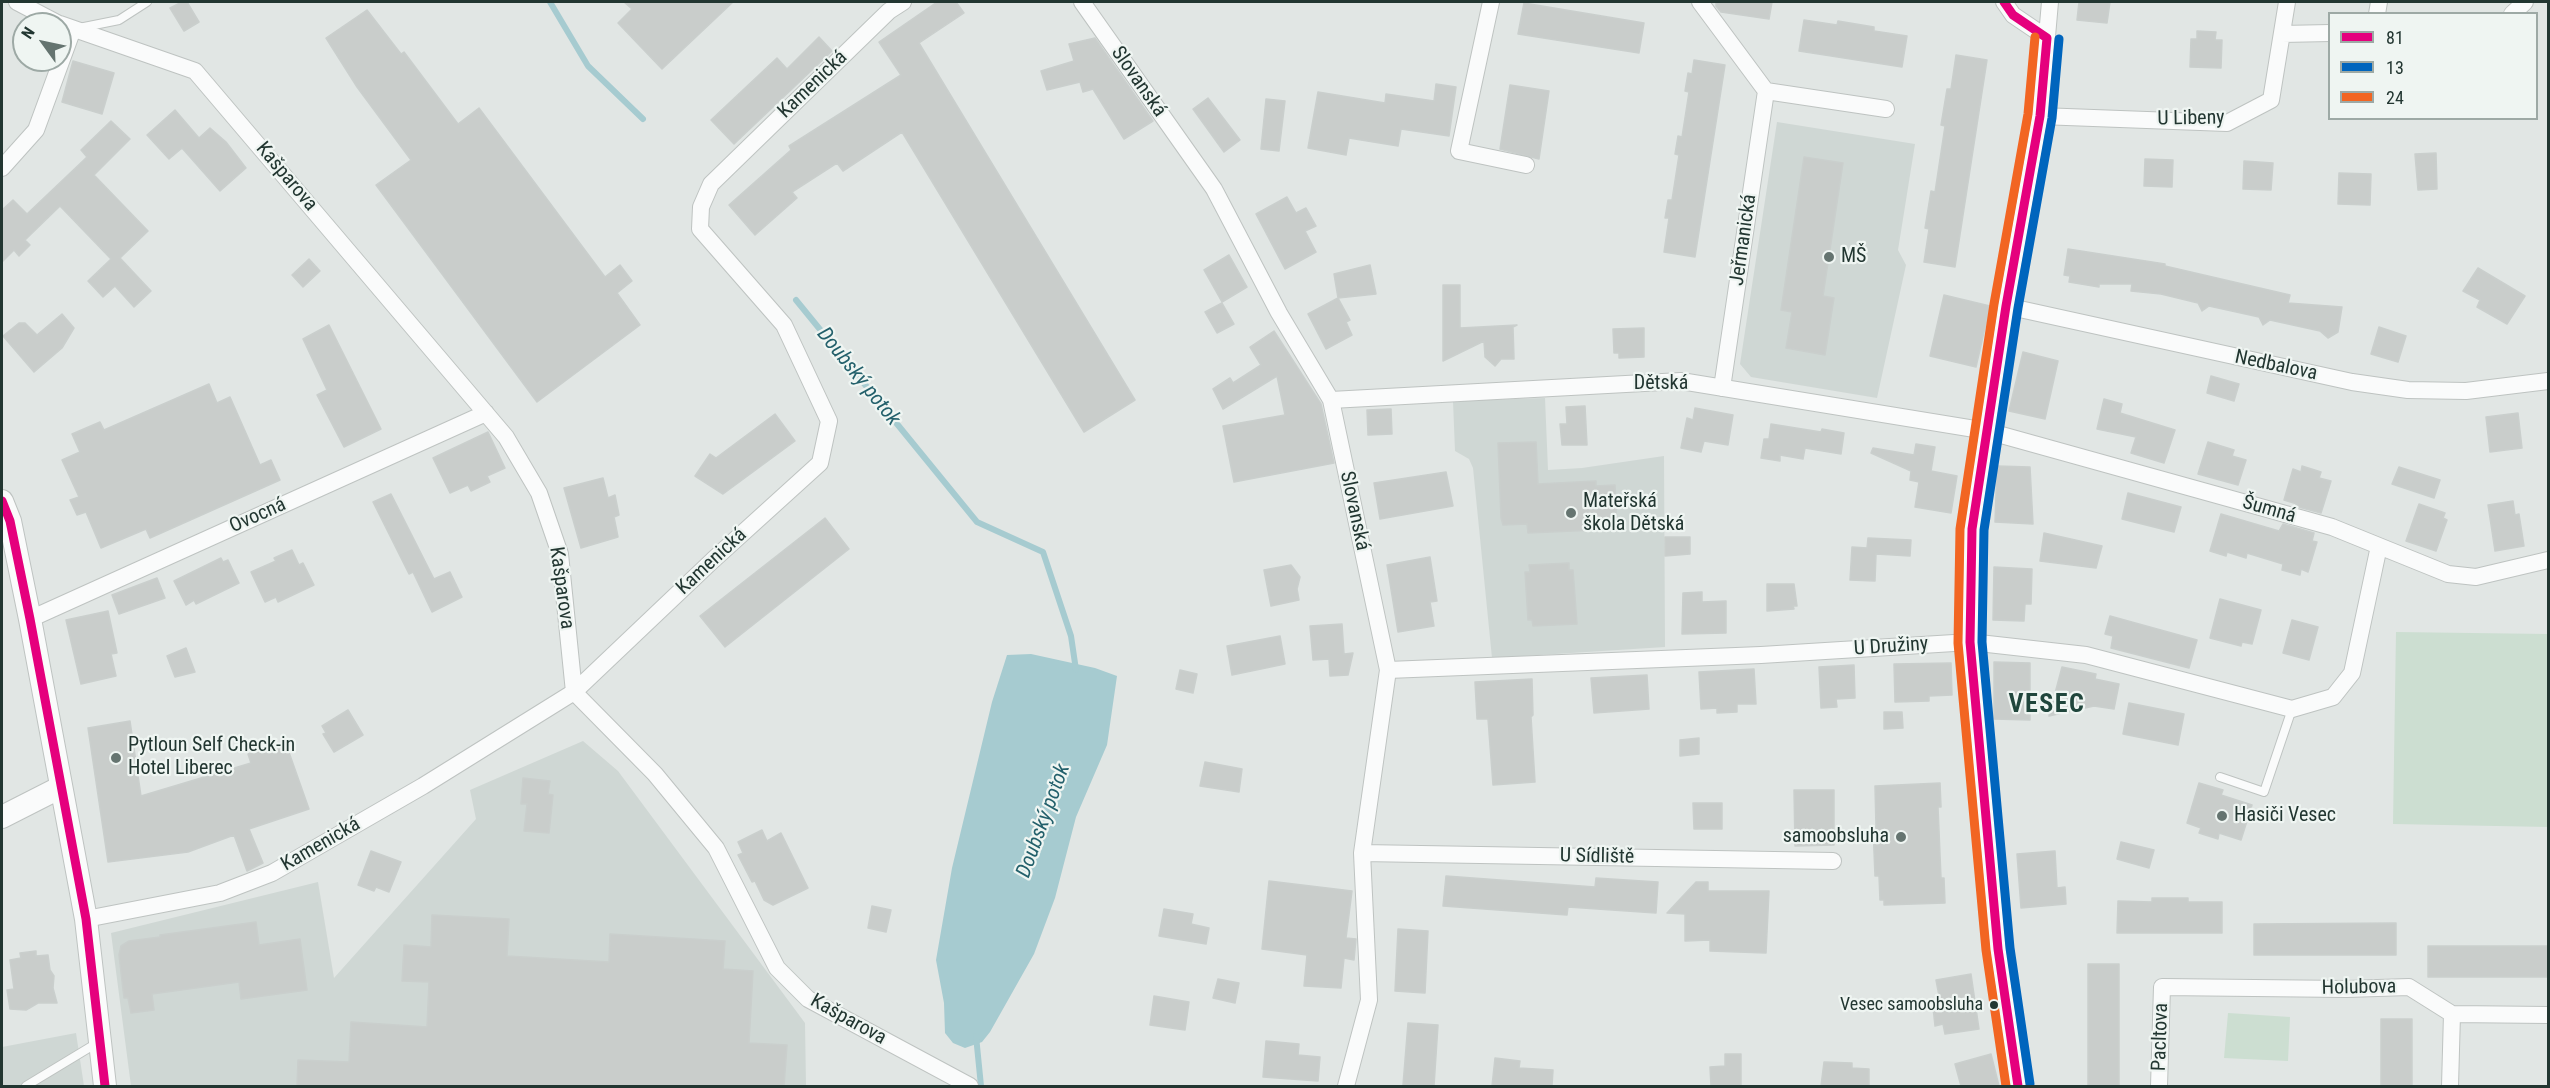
<!DOCTYPE html>
<html>
<head>
<meta charset="utf-8">
<style>
	body { margin:0 }
	#map { position:relative; width:2550px; height:1088px; overflow:hidden; background:#e1e6e4; font-family:"Roboto Condensed",sans-serif }
	canvas { display:block }
	.frame { position:absolute; inset:0; border:3px solid #223631; pointer-events:none }
	.legend { position:absolute; left:2328px; top:12px; width:210px; height:108px; box-sizing:border-box; background:#eff5f2; border:2px solid #9da9a5; margin:0; padding:8px 10px; list-style:none; font-size:18px; color:#223631 }
	.legend li { display:flex; align-items:center; gap:12px; height:30px }
	.legend b { width:30px; border:2px solid #9da9a5 }
	.north { position:absolute; left:12px; top:12px; width:60px; height:60px; box-sizing:border-box; background:#eff5f2; border:2px solid #9da9a5; border-radius:50%; rotate:303deg; font-size:16px; font-weight:700; line-height:24px; text-align:center; color:#223631 }
	.north::after { content:''; display:block; margin:auto; width:21px; height:27px; background:#657470; clip-path:polygon(50% 0,100% 100%,50% 72%,0 100%) }
</style>
</head>
<body>
<div id="map">
<canvas width="2550" height="1088"></canvas>
<div class="frame"></div>
<ul class="legend">
<li><b style="height:8px;background:#e5007d"></b>81</li>
<li><b style="height:8px;background:#0065bd"></b>13</li>
<li><b style="height:8px;background:#f26522"></b>24</li>
</ul>
<div class="north">N</div>
</div>
<script>
const context = document.querySelector('canvas').getContext('2d');
context.lineJoin = 'round';
function paint(path, color) { context.fillStyle = color; context.fill(path, 'evenodd'); }
function strokePath(path, color, width, dash) { context.strokeStyle = color; context.lineWidth = width; context.lineCap = dash ? 'butt' : 'round'; context.setLineDash(dash || []); context.stroke(path); }
function write(font, color, halo, rows, align = 'center') {
  context.font = font + ' "Roboto Condensed",sans-serif'; context.lineWidth = 4.5; context.setLineDash([]); context.textBaseline = 'middle'; context.strokeStyle = halo; context.fillStyle = color; for (const [text, x, y, turn = 0] of rows) {
    context.save(); context.translate(x, y); context.rotate((+turn || 0) * Math.PI / 180); context.textAlign = isNaN(turn) ? turn : align; if (halo) context.strokeText(text, 0, 0); context.fillText(text, 0, 0); context.restore();
  }
}
paint(new Path2D(`
	M1777 122 1915 144 1898 250 1906 265 1877 398 1751 377 1740 364Z
	M1545 398 1548 470 1582 468 1664 456 1665 647 1492 658 1473 468 1469 459 1455 451 1453 401Z
	M583 741 618 771 805 1023 806 1086H131L111 933 318 882 334 978 476 819 470 790Z
	M76 1033 84 1086H2V1047Z`), '#cfd7d4');
paint(new Path2D(`
	M2396 632 2548 634V827L2393 824Z
	M2228 1013 2290 1017 2288 1061 2224 1058Z`), '#ccded1');
paint(new Path2D(`
	M1031 654 1095 668 1117 676 1107 745 1076 817 1055 898 1034 954 990 1032 982 1042 965 1048 953 1043 945 1033 944 1003 936 960 952 868 992 702 1007 655Z`), '#a6cbd0');
strokePath(new Path2D(`
	M550 2 588 66 643 119
	M796 300 977 522 1043 552 1071 636 1076 670
	M976 1036 981 1086`), '#a6cbd0', 6);
const building = new Path2D(`
	M182 2H187L199 22 184 31 170 8Z
	M624 2H733L662 69 618 23 632 9Z
	M937 2H956L964 13 919 43 1135 400 1084 432 902 132 843 171 837 163 792 192 797 198 755 235 729 205 791 150 789 146 901 75 879 42Z
	M1716 2H1772L1769 19 1721 12 1716 6Z
	M2079 2H2110L2107 23 2077 20Z
	M1524 3 1644 23 1639 53 1518 34Z
	M367 10 401 54 404 52 458 124 479 108 605 277 620 265 632 281 617 293 640 325 537 402 376 185 411 160 357 87 326 38Z
	M1804 20 1837 25 1838 21 1874 27V31L1907 36 1902 67 1799 51Z
	M2197 31 2216 32 2215 40H2222L2221 68 2190 67 2191 39H2197Z
	M819 37 832 51 734 144 711 120 777 58 787 69Z
	M1095 38 1153 121 1124 139 1093 89 1083 92 1080 82 1047 90 1041 71 1074 61 1069 44Z
	M1956 55 1987 60 1955 267 1924 262 1929 229 1925 228 1931 191 1935 192 1945 126 1941 125 1947 89H1951Z
	M1694 60 1725 65 1695 257 1664 252 1669 218H1665L1668 200H1672L1679 155 1675 154 1678 136 1682 137 1689 92 1685 91 1688 73 1692 74Z
	M73 61 114 73 102 114 62 102Z
	M1436 84 1456 87 1449 136 1401 129 1398 146 1349 138 1346 155 1308 148 1318 92 1385 103 1386 94 1434 101Z
	M1510 85 1549 91 1539 159 1500 149Z
	M1208 98 1240 140 1224 152 1193 109Z
	M1266 99 1285 101 1279 151 1261 149Z
	M175 110 199 138 210 128 226 142 246 168 220 191 182 148 169 159 147 135Z
	M111 121 130 139 94 175 148 231 120 258 151 291 134 307 115 286 103 297 88 281 111 259 60 206 25 240 30 245 19 256 14 250 2 262V210L13 200 27 214 87 157 81 150Z
	M2436 153 2437 189 2418 190 2415 154Z
	M1804 157 1843 163 1823 296 1834 298 1825 355 1786 348 1792 312 1781 310Z
	M2145 159 2173 160 2172 187 2144 186Z
	M2244 161 2273 163 2271 190 2243 189Z
	M2339 173 2371 174 2370 205 2338 204Z
	M1287 197 1296 213 1306 208 1316 226 1305 231 1316 252 1285 269 1256 214Z
	M2068 249 2165 264V266L2290 295 2288 303 2342 307 2338 332 2328 338 2320 331 2270 320 2263 325 2259 317 2209 306 2202 311 2198 303 2161 294 2131 291 2132 284H2099V287L2069 282 2070 276 2064 275Z
	M1229 255 1247 287 1222 302 1204 270Z
	M309 259 320 271 303 287 292 275Z
	M1370 265 1376 294 1338 298 1334 274Z
	M2478 268 2525 296 2507 324 2477 307 2480 300 2463 291Z
	M1443 285H1460V328L1517 325 1513 327 1514 359H1501L1495 366 1485 357 1484 341 1443 361Z
	M1944 295 1990 306 1976 367 1930 356Z
	M1338 298 1350 320 1346 322 1352 335 1326 349 1308 314Z
	M1222 303 1234 324 1217 333 1205 312Z
	M62 314 74 328 62 348 34 372 3 336 19 323H25L37 335Z
	M329 325 381 429 344 447 317 395 327 390 303 339Z
	M2379 327 2406 336 2398 362 2371 354Z
	M1644 328V357L1619 358V353H1614L1613 329Z
	M1274 331 1321 404 1334 463 1234 482 1223 426 1285 415 1277 376 1223 409 1213 389 1230 378 1233 383 1261 365 1250 347Z
	M2023 352 2058 361 2045 419 2009 411Z
	M2211 376 2239 384 2234 401 2207 393Z
	M209 384 217 403 230 397 260 465 271 460 280 480 150 538 146 529 101 548 86 512 77 515 70 500 79 497 62 460 80 452 72 434 100 422 104 430Z
	M2104 399 2122 404 2120 413 2175 430 2164 463 2131 453 2136 437 2097 429Z
	M1585 406 1587 445H1562L1560 424H1567L1566 407Z
	M1695 408 1733 415 1728 445 1704 441 1701 452 1681 448 1687 418 1693 420Z
	M1391 409 1392 434 1368 435 1367 410Z
	M2518 413 2522 448 2490 452 2486 417Z
	M775 414 795 441 723 494 695 476 710 454 716 458Z
	M1771 424 1821 432 1822 429 1844 433 1841 454 1805 448 1803 459 1780 455V461L1761 458 1764 439H1769Z
	M488 432 505 468 487 476 490 482 471 491 468 485 450 493 433 458Z
	M1536 442 1538 484 1596 481V486L1615 485 1617 529 1528 533 1527 524 1503 525 1501 518 1498 443Z
	M2208 442 2234 450 2232 456 2246 460 2238 485 2198 474Z
	M1916 444 1935 447 1931 471 1957 476 1951 513 1915 507 1919 482 1910 480 1911 471 1871 453 1873 448 1914 455Z
	M1997 466 2030 467 2033 524 1995 522Z
	M2302 466 2321 472 2319 478 2331 481 2321 513 2295 506 2297 504 2284 500 2293 469 2301 472Z
	M2399 467 2440 480 2434 498 2392 484Z
	M1446 472 1453 506 1380 519 1374 483Z
	M603 478 608 498 615 495 619 515 614 517 618 537 581 548 564 488Z
	M2128 493 2181 507 2174 532 2122 519Z
	M391 494 434 579 450 572 462 597 432 612 413 572 409 574 373 502Z
	M2513 501 2515 515 2519 514 2524 546 2495 551 2488 505Z
	M2419 504 2445 513 2443 518 2447 520 2436 551 2406 541Z
	M2221 514 2279 531 2283 524 2314 533 2312 541 2317 542 2308 572 2301 569 2300 575 2282 570 2283 564 2247 553 2246 558 2227 552 2226 556 2210 551Z
	M825 518 849 549 725 647 700 616Z
	M2044 533 2102 546 2096 568 2040 561Z
	M1665 537H1690V554L1665 556Z
	M1868 538 1911 540 1910 556 1876 554 1875 581 1850 580 1852 547 1867 548Z
	M292 550 299 565 303 563 314 585 278 602 276 597 265 602 251 572 276 561 274 558Z
	M1430 557 1437 601 1430 602 1434 626 1398 632 1387 565Z
	M221 558 223 562 228 560 239 583 196 604 194 600 186 605 174 581Z
	M1569 563V570H1573L1577 624 1533 626 1532 620H1528L1525 572H1530L1529 565Z
	M1291 565 1300 577 1297 589 1299 600 1271 606 1264 570Z
	M1994 567 2032 569 2031 604H2025L2024 621 1993 620Z
	M157 578 165 598 119 614 112 595Z
	M1767 584H1794L1797 606H1793L1794 609 1767 611Z
	M1702 592V602L1726 601V633L1682 634 1683 593Z
	M2220 599 2261 610 2252 644 2242 642 2241 646 2210 638Z
	M108 611 117 653 111 654 116 676 81 684 66 620Z
	M2110 616 2197 640 2189 668 2111 648 2113 636 2105 634Z
	M2292 620 2318 627 2309 660 2283 653Z
	M1342 624 1344 654 1353 653 1348 675 1330 676 1329 659 1313 660 1310 626Z
	M1280 636 1285 664 1232 675 1227 646Z
	M186 648 195 672 175 677 167 656Z
	M1994 662 2030 663V720L1994 719Z
	M1951 663 1952 695 1929 696V701L1895 702 1894 664Z
	M1854 665 1855 698 1836 699 1837 707 1821 708 1819 667Z
	M2062 667 2096 674 2095 679 2119 684 2114 709 2094 706 2049 716Z
	M1754 669 1756 704H1737V712L1717 713V708L1701 709 1699 672Z
	M1180 670 1197 674 1193 693 1176 689Z
	M1647 675 1649 709 1594 713 1591 678Z
	M1532 679 1533 715 1531 717 1535 782 1493 785 1488 719H1477L1475 682Z
	M2129 703 2184 714 2178 745 2123 734Z
	M348 710 363 735 334 752 323 734 326 733 322 726Z
	M1884 712H1902L1903 728 1884 729Z
	M130 721 141 796 251 763 248 754 285 741 309 809 249 829 263 863 247 871 234 835 188 852 108 862 88 728Z
	M1699 738V754L1680 756V740Z
	M1205 762 1242 769 1239 792 1200 786Z
	M523 778 550 781 548 794 553 795 549 833 524 831 527 804H521Z
	M1940 783 1941 807H1938L1941 878H1944L1945 903 1884 905V900H1880L1879 876H1875L1873 827H1876L1875 786Z
	M2199 783 2223 790 2221 795 2252 805 2241 840 2219 833 2218 839 2199 833 2201 828 2187 823Z
	M1794 790H1834V845L1795 846Z
	M1693 803H1722V829H1694Z
	M762 830 767 841 781 833 808 888 773 905 764 900 755 881 752 882 738 855 743 853 738 842Z
	M2121 842 2154 850 2149 868 2117 859Z
	M371 851 401 862 389 892 376 887 374 891 358 885Z
	M2055 851 2057 888 2065 887 2066 904 2021 908 2017 854Z
	M1446 876 1595 887 1596 878 1658 882 1656 913 1568 907 1567 915 1443 906Z
	M1269 881 1352 891 1346 938 1356 939 1354 960 1344 958 1341 988 1304 986 1307 955 1262 949Z
	M1696 882H1708V891H1769L1766 953 1710 951V940L1685 941V914L1667 913Z
	M2152 898H2188V902H2222V933H2117L2118 901 2152 902Z
	M872 906 891 910 886 932 868 928Z
	M1164 909 1193 914 1191 924 1209 928 1206 944 1159 936Z
	M432 915 509 919 507 956 609 962 610 934 725 941 723 969 753 971 749 1043 787 1045 784 1086H297L298 1060 349 1062 351 1022 427 1027 429 982 402 981 404 945 431 947Z
	M256 922 259 945 300 939 307 990 241 999 239 982 152 994 154 1010 131 1013 128 998H124L119 955 121 946 129 941 160 937V935Z
	M2396 923V955H2254V924Z
	M1398 929 1428 931 1425 993 1395 991Z
	M2428 946H2548V977H2428Z
	M36 951V956L48 955 50 970 54 976 53 988 57 1003H38L26 1010 10 1009 7 990 14 989 10 960 21 958 20 953Z
	M2088 964H2119V1086H2088Z
	M1971 974 1979 1029 1945 1034 1943 1024 1935 1026 1933 1007 1941 1006 1936 980Z
	M1218 979 1239 983 1235 1003 1213 998Z
	M1154 996 1189 1002 1185 1030 1150 1025Z
	M2381 1019H2412V1086H2381Z
	M1408 1023 1438 1025 1434 1086 1403 1085Z
	M1266 1041 1299 1044 1298 1055 1320 1057 1318 1081 1263 1077Z
	M1725 1054H1741V1086H1711L1710 1067 1725 1066Z
	M1991 1054 1999 1086H1961L1955 1064Z
	M1495 1058 1520 1061 1519 1068 1553 1070 1552 1086H1492Z
	M1824 1062 1852 1063V1068L1869 1069V1086H1821Z`);
paint(building, '#c9cdcb');
strokePath(building, '#cacfcd', 1.5);
const lane = new Path2D(`
	M79 28 119 20 147 2
	M2220 777 2264 792 2292 709
	M26 1086 97 1043`);
const street = new Path2D(`
	M17 2 59 24
	M1082 2 1214 189 1279 313 1331 400 1388 670 1362 853 1369 1000 1346 1086
	M1491 2 1459 151 1526 165
	M1700 2 1766 91 1722 388
	M2004 2 2013 15 2047 38
	M2377 14 2379 2
	M2512 14 2525 2
	M60 24 195 71 506 437 539 493 560 554 574 692 655 774 716 848 777 968 808 999 970 1086
	M2282 34 2330 33
	M1766 91 1886 109
	M2040 116 2227 123 2271 100 2287 2
	M2 168 36 130 73 29
	M2006 306 2352 382 2408 390 2466 391 2548 381
	M1331 400 1681 381 1987 431 2332 527 2448 574 2476 577 2548 560
	M30 619 486 413
	M1388 670 1761 655 1970 642 2086 655 2292 709 2333 697 2352 673 2379 546
	M1362 853 1833 861
	M86 919 220 893 272 873 423 786 574 692 713 560 820 463 829 421 784 325 700 229 701 207 711 184 889 11 903 2
	M2018 1086 1998 949 1970 642 1972 529 2006 306 2040 116 2050 2
	M2159 1086 2162 987 2346 989 2409 987 2452 1014 2548 1015
	M2450 1086 2452 1014`);
const secondary = new Path2D(`
	M2 501 10 521 30 619 86 919 105 1086
	M2 817 61 787`);
strokePath(lane, '#bec3c1', 10);
strokePath(street, '#bec3c1', 18);
strokePath(secondary, '#bec3c1', 24);
strokePath(lane, '#fafbfb', 8);
strokePath(street, '#fafbfb', 16);
strokePath(secondary, '#fafbfb', 22);
strokePath(new Path2D(`
	M2004 2 2013 15 2047 38 2040 116 2006 306 1972 529 1970 642 1998 949 2018 1086
	M2 501 10 521 30 619 86 919 105 1086`), '#e5007d', 9);
strokePath(new Path2D(`
	M2030 1084 2010 948 1982 642 1984 530 2018 308 2052 118 2059 39`), '#0065bd', 9);
strokePath(new Path2D(`
	M2006 1086 1986 950 1958 643 1960 529 1994 304 2028 114 2035 37`), '#f26522', 9);
for (const [x, y, r, color] of [
	[1829,257,6,"#657470"],
	[1571,513,6,"#657470"],
	[116,758,6,"#657470"],
	[2222,816,6,"#657470"],
	[1901,837,6,"#657470"],
	[1994,1005,5,"#223631"]
]) { const dot = new Path2D(); dot.arc(x, y, r, 0, 2 * Math.PI); context.fillStyle = color; context.fill(dot); strokePath(dot, '#eff5f2', 2); }
write('18px', '#223631', '#eff5f2', [
	["Vesec samoobsluha",1983,1005]
], 'right');
write('20px', '#223631', '#eff5f2', [
	["Slovanská",1138,82,55],
	["Kamenická",813,85,-44],
	["U Libeny",2191,119,-1],
	["Kašparova",286,177,50],
	["Jeřmanická",1744,240,-82],
	["Nedbalova",2276,366,12],
	["Dětská",1661,384],
	["Šumná",2269,510,16],
	["Slovanská",1354,511,78],
	["Ovocná",258,516,-24],
	["Kamenická",712,562,-43],
	["Kašparova",561,588,82],
	["U Družiny",1891,647,-4],
	["Kamenická",321,845,-30],
	["U Sídliště",1597,857,1],
	["Holubova",2359,988,-1],
	["Kašparova",848,1020,29],
	["Pacltova",2161,1037,-88]
]);
write('20px', '#223631', '#eff5f2', [
	["MŠ",1841,257],
	["Mateřská",1583,502],
	["škola Dětská",1583,525],
	["Pytloun Self Check-in",128,746],
	["Hotel Liberec",128,769],
	["Hasiči Vesec",2234,816],
	["samoobsluha",1889,837,"right"]
], 'left');
write('italic 21px', '#23606b', '#eff5f2', [
	["Doubský potok",858,377,51],
	["Doubský potok",1044,821,-70]
]);
context.letterSpacing = '1.5px';
write('bold 26px', '#20463c', '#eff5f2', [
	["VESEC",2047,705]
]);
context.letterSpacing = '0px';
</script>
</body>
</html>
